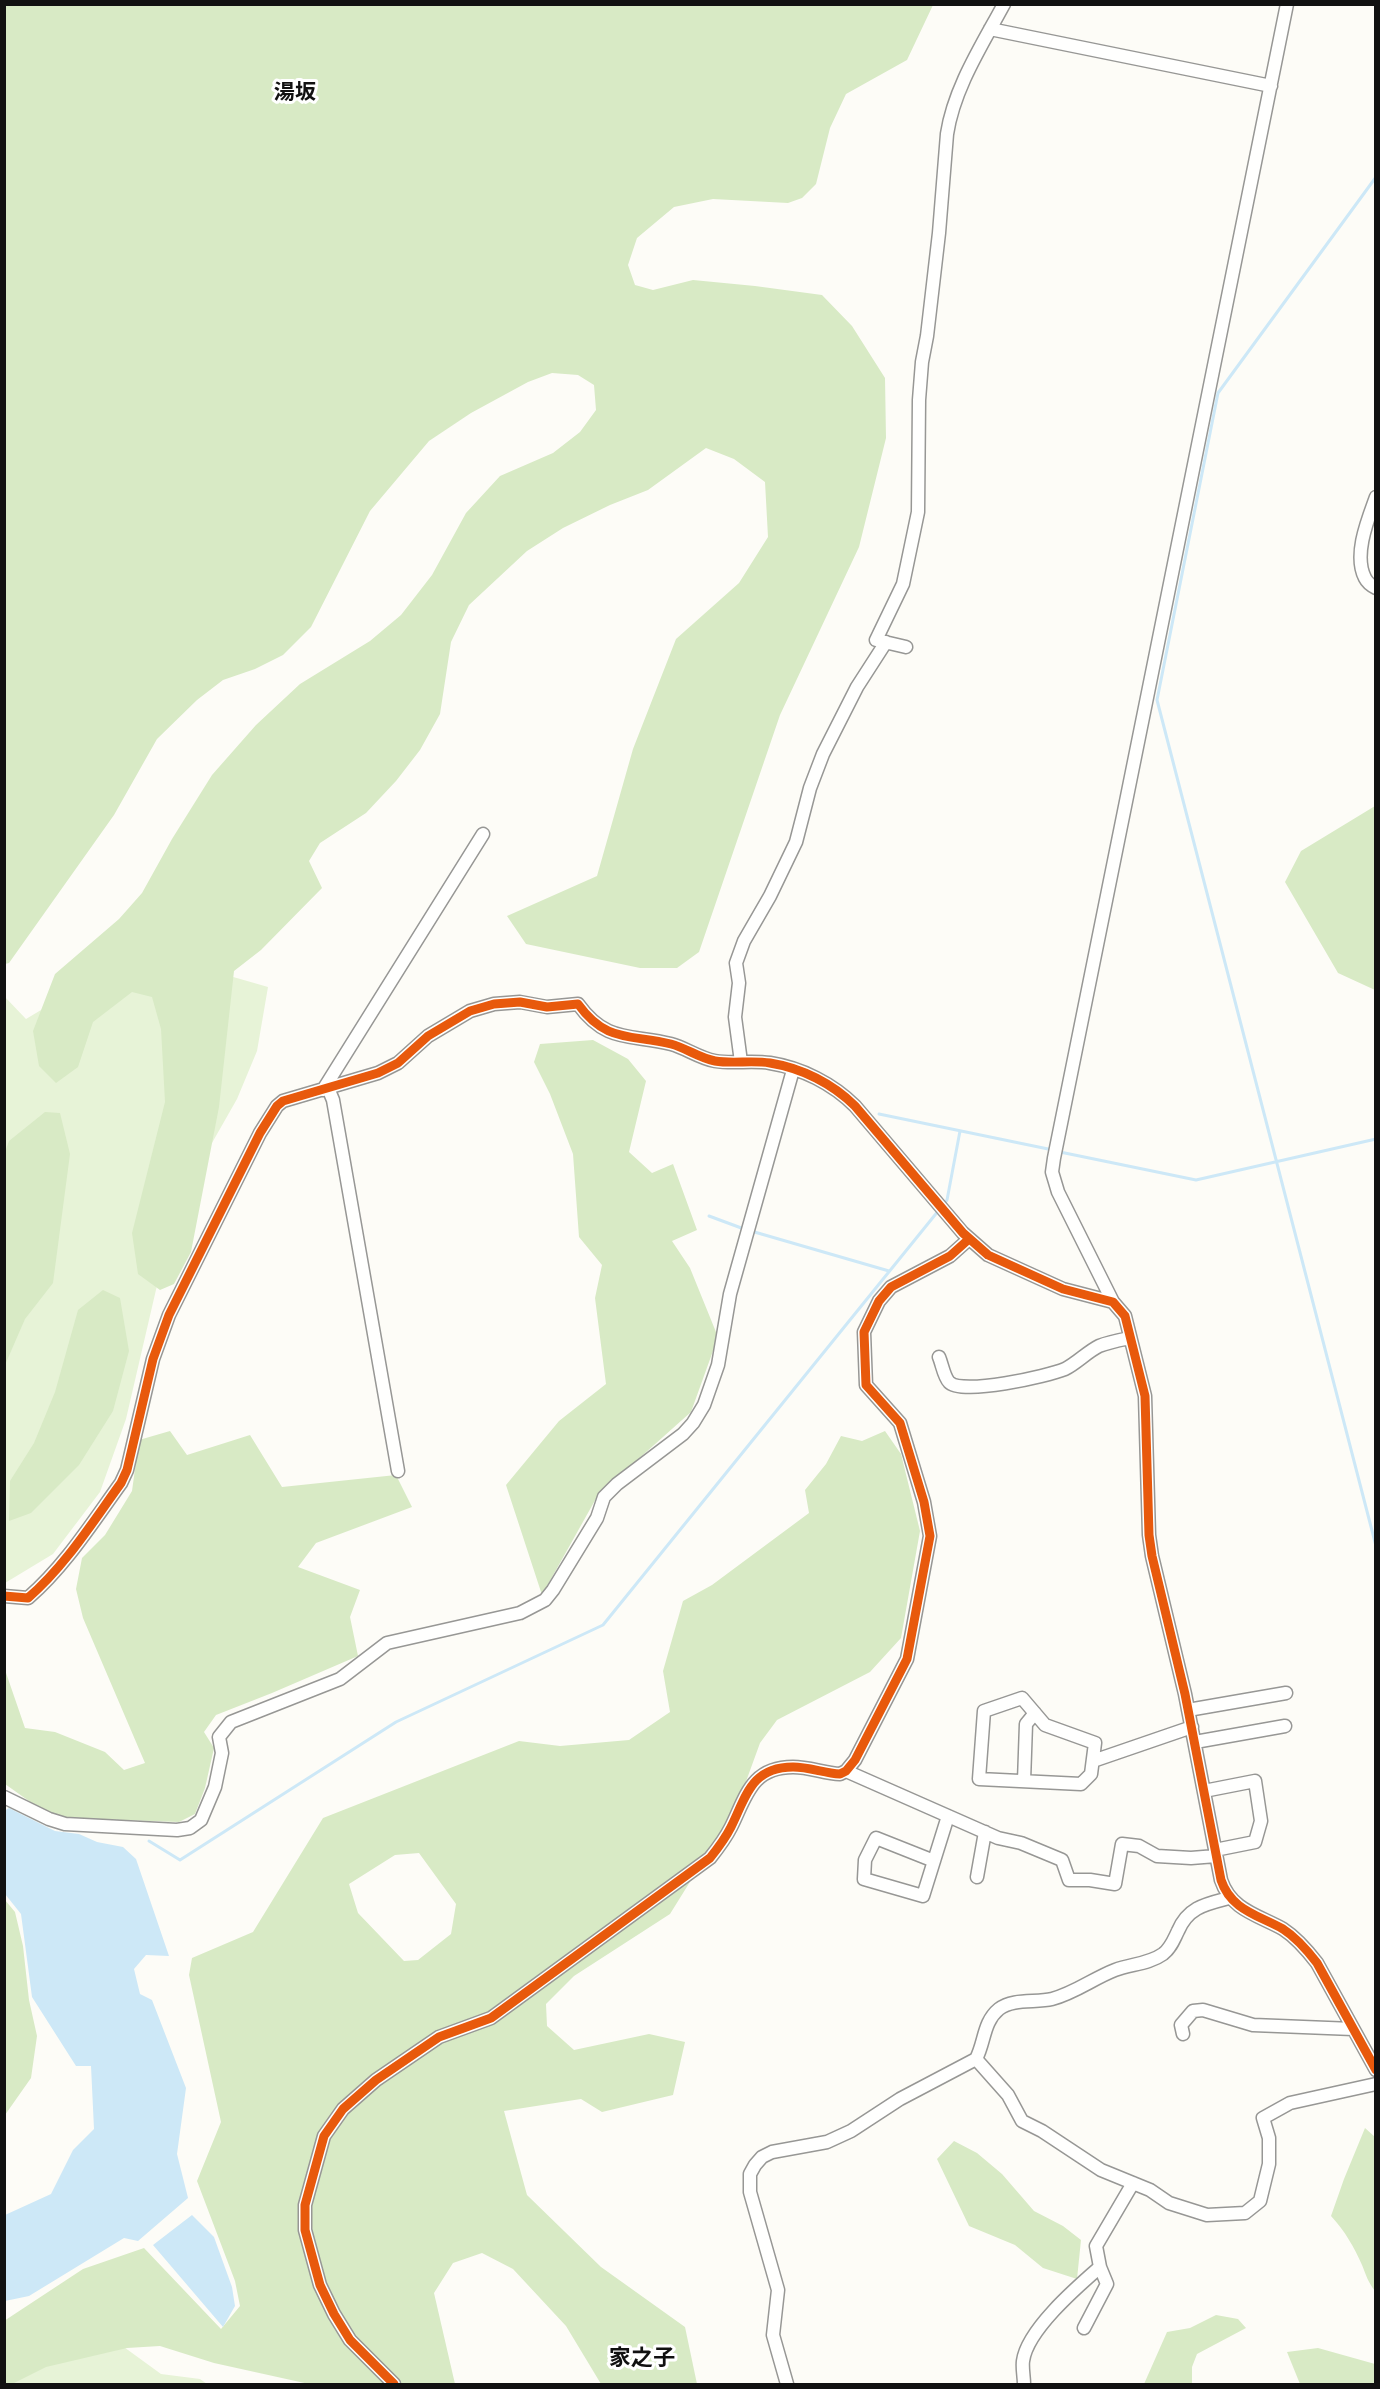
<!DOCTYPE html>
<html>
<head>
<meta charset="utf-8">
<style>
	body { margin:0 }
	#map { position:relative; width:1380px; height:2389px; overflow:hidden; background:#fdfcf7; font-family:"Zilla Slab",serif }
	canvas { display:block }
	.frame { position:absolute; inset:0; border:6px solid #111; pointer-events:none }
</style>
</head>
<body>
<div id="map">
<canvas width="1380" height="2389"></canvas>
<div class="frame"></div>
</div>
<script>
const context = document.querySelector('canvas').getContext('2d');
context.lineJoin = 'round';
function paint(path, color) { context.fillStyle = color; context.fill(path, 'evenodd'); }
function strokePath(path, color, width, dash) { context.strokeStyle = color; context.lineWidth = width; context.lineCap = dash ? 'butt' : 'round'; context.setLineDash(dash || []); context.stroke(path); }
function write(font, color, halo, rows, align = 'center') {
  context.font = font + ' "Zilla Slab","Noto Sans JP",serif'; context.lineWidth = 6; context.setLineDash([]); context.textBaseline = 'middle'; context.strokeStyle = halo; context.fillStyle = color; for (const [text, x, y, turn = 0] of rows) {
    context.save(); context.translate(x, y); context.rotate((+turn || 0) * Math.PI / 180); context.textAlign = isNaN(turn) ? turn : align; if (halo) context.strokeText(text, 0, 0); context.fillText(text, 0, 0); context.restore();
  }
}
paint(new Path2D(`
	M202 968 268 987 257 1051 237 1099 175 1208 126 1419 100 1492 53 1554 5 1583 4 996 26 1019 81 986Z
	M117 2342 161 2374 200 2379 207 2384H5V2368Z`), '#e7f3d7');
paint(new Path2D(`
	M4 5H933L907 60 846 94 830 128 816 184 802 198 788 203 713 199 674 207 637 238 628 265 635 285 653 290 693 280 755 286 822 295 852 326 885 378 886 438 859 547 780 715 699 952 677 968H640L526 944 507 916 597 876 633 749 676 639 739 583 768 537 765 482 734 459 706 448 648 490 610 505 563 528 527 551 469 605 451 642 440 714 420 750 396 781 366 813 320 843 309 861 322 888 261 950 234 971 219 1107 191 1252 174 1284 160 1290 138 1274 132 1233 165 1102 161 1029 152 997 132 992 93 1022 78 1067 56 1083 39 1066 33 1031 55 974 119 919 142 893 172 839 212 775 256 725 300 684 370 641 401 615 432 575 466 513 500 476 553 453 580 432 596 410 594 385 578 375 552 373 528 382 471 413 429 441 370 511 311 627 283 655 255 669 223 680 197 700 157 739 114 815 9 963 5 964Z
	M1375 806V990L1338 973 1285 882 1301 851Z
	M593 1040 628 1059 646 1081 629 1152 652 1173 673 1164 697 1230 672 1241 690 1268 718 1337 691 1412 598 1495 542 1595 506 1485 559 1421 606 1384 595 1298 602 1265 579 1237 573 1154 550 1094 534 1062 540 1044Z
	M45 1112 60 1113 70 1154 53 1283 25 1319 5 1365V1152L9 1141Z
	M103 1290 120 1298 129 1351 113 1411 79 1465 31 1513 9 1521 10 1481 34 1443 55 1392 78 1310Z
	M170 1431 187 1455 250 1435 282 1487 396 1475 412 1507 316 1543 298 1567 360 1590 350 1617 358 1656 272 1693 216 1715 204 1732 214 1748 205 1788 195 1814 179 1822 65 1818 43 1811 5 1784 4 1667 25 1728 55 1732 105 1752 124 1770 145 1763 83 1618 76 1589 82 1558 105 1535 132 1491 139 1440Z
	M885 1431 901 1454 920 1531 901 1638 870 1672 777 1720 760 1743 744 1787 721 1832 670 1914 574 1976 546 2004 547 2026 574 2050 649 2034 685 2042 673 2095 602 2112 581 2099 504 2111 527 2195 601 2267 685 2327 697 2384H601L566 2326 513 2269 482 2253 453 2263 434 2293 455 2384H309L214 2363 160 2346 127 2348 46 2367 12 2384H5L4 2321 83 2269 144 2248 221 2329 240 2306 235 2281 197 2181 221 2122 189 1975 192 1958 253 1932 323 1818 519 1741 560 1746 629 1740 670 1712 663 1671 683 1601 712 1585 809 1513 805 1490 826 1464 841 1436 862 1441ZM419 1853 456 1904 451 1934 418 1960 404 1961 358 1913 349 1884 395 1855Z
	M5 1900 15 1912 23 1946 29 2000 37 2036 31 2078 5 2115Z
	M1365 2128 1375 2137V2291C1368 2282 1366 2275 1362 2265 1354 2247 1345 2231 1331 2216L1344 2179Z
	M954 2141 977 2153 1002 2174 1034 2211 1063 2226 1081 2240 1077 2279 1043 2268 1015 2245 969 2226 937 2159Z
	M1216 2315 1238 2319 1246 2328 1197 2354 1192 2367V2384H1144L1167 2332 1190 2328Z
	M1318 2348 1375 2364V2384H1300L1287 2352Z`), '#d8eac5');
paint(new Path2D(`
	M9 1808 55 1831 79 1834 97 1842 123 1847 136 1859 169 1956 146 1955 134 1969 140 1994 152 2000 186 2088 177 2154 188 2198 138 2241 124 2238 29 2296 5 2301V2215L51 2194 73 2150 94 2129 91 2066H76L32 1997 21 1914 5 1894 4 1811Z
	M192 2215 214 2237 232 2287 235 2306 223 2327 153 2245Z`), '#cde8f7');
strokePath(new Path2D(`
	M1376 177 1218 393 1157 700 1376 1546
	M879 1114 1053 1150
	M1060 1152 1196 1180 1376 1139
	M943 1205 947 1200 960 1131
	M709 1216 744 1229
	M751 1231 889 1271
	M149 1841 180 1860 396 1722 603 1625 939 1210`), '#cde8f7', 3);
const minor = new Path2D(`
	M990 29 1271 86
	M1376 497C1368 519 1353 555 1365 578 1367 582 1372 586 1376 588
	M906 647 876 640 903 584 918 512 919 400 922 362 927 336 939 233 947 134C954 88 982 45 1004 4
	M741 1062 735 1017 739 983 736 963 744 941 770 896 796 842 810 788 823 754 857 687 886 642
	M328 1088 333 1100 398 1471
	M323 1090 483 834
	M1113 1302 1058 1192 1052 1172 1054 1158 1287 4
	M939 1357C942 1364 944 1377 949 1382 961 1396 1048 1376 1065 1369 1077 1363 1087 1352 1099 1346 1109 1342 1120 1340 1130 1338
	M4 1596 28 1598C65 1566 92 1523 121 1483L127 1470 153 1359 169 1315 260 1133 277 1106 283 1101 378 1073 398 1063 428 1036 470 1011 494 1004 520 1002 547 1007 578 1004C606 1043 630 1034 671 1044 686 1048 699 1058 715 1061 733 1064 752 1060 770 1063 802 1068 833 1084 855 1106L963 1233 988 1255 1063 1289 1113 1302 1125 1316 1145 1396 1149 1535 1152 1556 1185 1694 1221 1880C1231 1910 1258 1915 1283 1929 1297 1938 1307 1950 1317 1963L1376 2070
	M1022 1698 1045 1725 1095 1743 1091 1774 1081 1784 979 1779 984 1711Z
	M1188 1710 1286 1693
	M1195 1742 1285 1726
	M1093 1761 1192 1727
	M846 1771 998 1838 1021 1843 1062 1860 1069 1880H1090L1115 1884 1122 1844 1139 1846 1157 1856 1191 1858 1216 1856
	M1024 1781 1026 1724 1035 1713
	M1204 1791 1255 1781 1261 1821 1255 1842 1215 1850
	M4 1797 49 1819 65 1824 177 1830 190 1828 201 1820 215 1787 222 1753 219 1737 231 1722 340 1679 387 1643 520 1613 545 1600 553 1590 597 1518 604 1497 617 1484 683 1434 693 1423 704 1405 718 1365 730 1294 793 1070
	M934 1861 876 1838 865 1860 864 1879 923 1896 948 1816
	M977 1877 985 1832
	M1183 2034 1181 2025 1193 2011 1203 2010 1253 2025 1353 2029
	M976 2059 1008 2095 1022 2121 1042 2131 1101 2170 1150 2190 1169 2203 1207 2215 1245 2213 1260 2201 1269 2164V2138L1263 2118 1290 2103 1376 2084
	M1084 2328 1107 2284 1100 2267 1096 2246 1133 2183
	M394 2384 350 2340 334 2314 320 2285 305 2230V2205L324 2136 343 2109 376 2080 439 2037 491 2018 710 1858C718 1848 725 1839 731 1827 746 1797 751 1767 793 1767 809 1767 824 1773 840 1774L846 1771 855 1760 907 1659 930 1536 924 1502 900 1423 866 1385 864 1332 879 1301 891 1287 950 1256 969 1239
	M787 2384 773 2335 778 2290 750 2192V2174L755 2165 762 2157 772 2152 827 2142 851 2131 900 2099 976 2059C985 2042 983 2022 999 2009 1013 1998 1036 2003 1052 1999 1075 1993 1094 1978 1115 1970 1131 1964 1149 1964 1163 1954 1171 1948 1174 1939 1178 1931 1188 1907 1206 1904 1229 1898
	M1024 2384C1024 2377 1022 2368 1023 2361 1027 2330 1077 2287 1100 2267`);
strokePath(minor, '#979795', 15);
strokePath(minor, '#fffffe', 12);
strokePath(new Path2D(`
	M4 1596 28 1598C65 1566 92 1523 121 1483L127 1470 153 1359 169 1315 260 1133 277 1106 283 1101 378 1073 398 1063 428 1036 470 1011 494 1004 520 1002 547 1007 578 1004C606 1043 630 1034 671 1044 686 1048 699 1058 715 1061 733 1064 752 1060 770 1063 802 1068 833 1084 855 1106L963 1233 988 1255 1063 1289 1113 1302 1125 1316 1145 1396 1149 1535 1152 1556 1185 1694 1221 1880C1231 1910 1258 1915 1283 1929 1297 1938 1307 1950 1317 1963L1376 2070
	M394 2384 350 2340 334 2314 320 2285 305 2230V2205L324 2136 343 2109 376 2080 439 2037 491 2018 710 1858C718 1848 725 1839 731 1827 746 1797 751 1767 793 1767 809 1767 824 1773 840 1774L846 1771 855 1760 907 1659 930 1536 924 1502 900 1423 866 1385 864 1332 879 1301 891 1287 950 1256 969 1239`), '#e8590c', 9);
write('bold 21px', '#111', '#fff', [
	["湯坂",295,93]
]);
write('bold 22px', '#111', '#fff', [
	["家之子",642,2359]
]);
</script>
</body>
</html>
